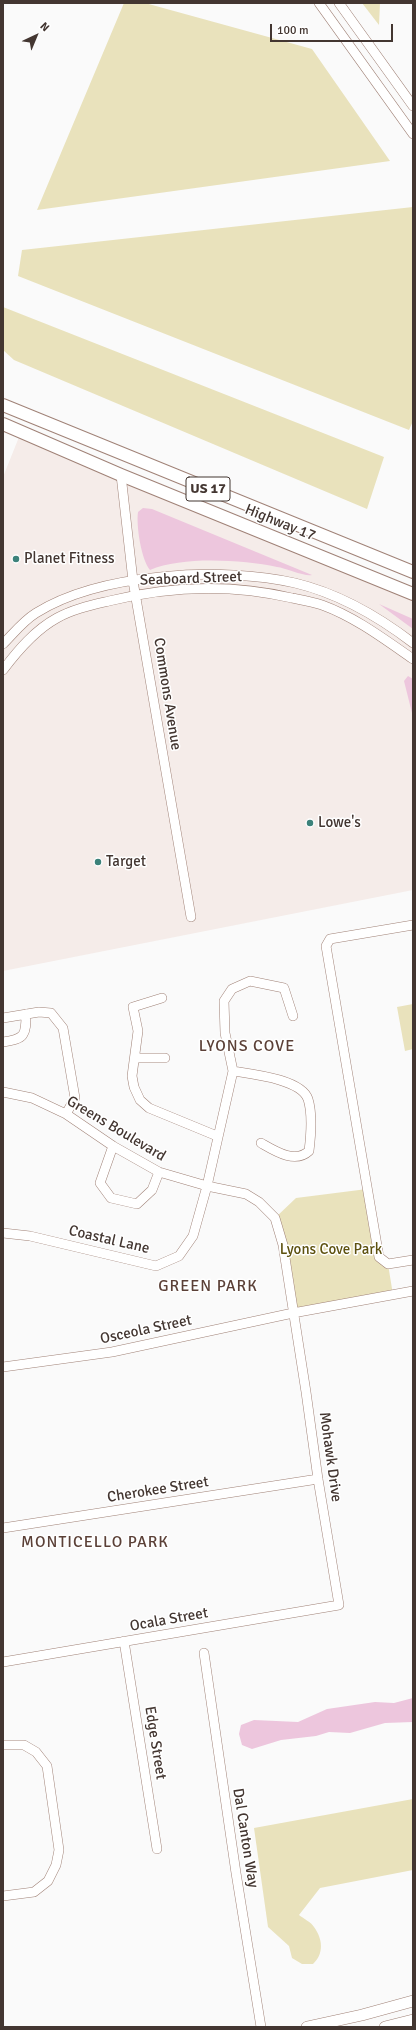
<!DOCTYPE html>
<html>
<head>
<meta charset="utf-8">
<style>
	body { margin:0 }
	#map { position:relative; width:416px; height:2030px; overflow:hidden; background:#fafafa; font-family:Signika,sans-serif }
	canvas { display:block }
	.frame { position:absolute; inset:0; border:4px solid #433631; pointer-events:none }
	.north { position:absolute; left:16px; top:16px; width:40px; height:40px; -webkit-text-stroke:3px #fff; paint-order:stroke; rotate:44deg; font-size:11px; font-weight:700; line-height:16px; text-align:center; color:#433631 }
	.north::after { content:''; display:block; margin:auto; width:14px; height:18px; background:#433631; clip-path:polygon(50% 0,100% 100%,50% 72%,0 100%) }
	.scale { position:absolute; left:270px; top:24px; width:123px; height:18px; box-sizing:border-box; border:2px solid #433631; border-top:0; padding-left:5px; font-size:12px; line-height:14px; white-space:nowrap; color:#433631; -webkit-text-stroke:3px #fff; paint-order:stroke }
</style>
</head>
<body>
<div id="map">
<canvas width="416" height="2030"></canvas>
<div class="frame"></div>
<div class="north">N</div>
<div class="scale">100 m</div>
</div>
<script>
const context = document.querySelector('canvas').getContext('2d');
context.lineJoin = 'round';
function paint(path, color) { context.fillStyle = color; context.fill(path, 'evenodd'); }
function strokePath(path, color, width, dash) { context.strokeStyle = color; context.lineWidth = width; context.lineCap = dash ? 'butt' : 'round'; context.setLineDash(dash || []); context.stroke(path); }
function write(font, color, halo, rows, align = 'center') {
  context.font = font + ' Signika,sans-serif'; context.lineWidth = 3; context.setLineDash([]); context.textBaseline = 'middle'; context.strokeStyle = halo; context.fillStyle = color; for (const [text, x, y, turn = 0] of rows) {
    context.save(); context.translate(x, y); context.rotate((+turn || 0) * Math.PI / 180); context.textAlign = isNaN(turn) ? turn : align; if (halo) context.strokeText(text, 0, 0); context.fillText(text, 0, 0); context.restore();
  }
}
paint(new Path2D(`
	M21 432 413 594V890L3 971V477Z`), '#f5ece9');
paint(new Path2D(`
	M124 3H145L312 49 390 161 37 210Z
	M362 3H380L379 25Z
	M413 207V421L409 430 18 276 22 250Z
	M3 307 384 457 367 509 14 360 3 350Z
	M413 1004V1049L405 1051 397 1007Z
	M367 1189 379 1256 388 1264 393 1295 293 1313 275 1218 296 1198Z
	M413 1799V1870L320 1888 299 1915C304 1919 311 1922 314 1927 323 1939 324 1954 313 1964H302L292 1958 289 1946 268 1927 254 1828Z`), '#e9e2bc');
paint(new Path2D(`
	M143 508 152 509 312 575C305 577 286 568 277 567 242 560 183 556 150 570 141 559 136 525 138 512Z
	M379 604 413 619V629Z
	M408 676 413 679V717L404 681Z
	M413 1698V1722L385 1723 350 1733 329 1732 316 1736 281 1740 252 1749 242 1745 239 1734 241 1725 254 1720 298 1722 327 1709 375 1702 394 1703Z`), '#edc6dd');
const minor = new Path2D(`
	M319 3 413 134
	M339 3 413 106
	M121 475 133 581 191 917
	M3 644C13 634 23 621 36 613 100 573 223 566 295 583 337 593 379 617 413 643
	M3 670C18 650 35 630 57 618 73 609 92 605 109 601 169 586 232 584 292 598 302 600 313 602 322 605 355 617 384 639 413 659
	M413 925 330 939 326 946 379 1257 388 1264 413 1260
	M162 998 133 1007 138 1031 132 1076 134 1087 140 1100 149 1108 217 1136
	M3 1018 39 1012 51 1013 63 1028 75 1098 66 1114
	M3 1042C25 1039 26 1035 26 1014
	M135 1058H165
	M233 1071C251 1074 301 1079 308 1099 313 1115 311 1135 309 1151 295 1164 275 1151 261 1143
	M3 1092 32 1098 66 1114 113 1146 159 1172 207 1186 246 1194 259 1202 275 1218 283 1245 306 1392 318 1479 339 1605 3 1662
	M113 1146 100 1183 111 1198 137 1204 152 1190 159 1172
	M3 1233 30 1236 156 1266 179 1256 193 1236 207 1186 233 1071 225 1033 224 1001 232 989 250 981 284 988 293 1016
	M3 1367 112 1352 293 1313 413 1291
	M3 1528 318 1479
	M124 1641 157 1849
	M204 1653 236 1873 261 2027
	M3 1745H24L36 1752 47 1766 59 1850 56 1865 48 1881 34 1892 3 1896`);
const major = new Path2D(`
	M307 2027 362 2015 413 2001
	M385 2027 413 2020`);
const highway = new Path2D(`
	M3 405 413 572
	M3 424 121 475 413 594`);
strokePath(minor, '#a08277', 10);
strokePath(major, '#a08277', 12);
strokePath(highway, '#a08277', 14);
strokePath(minor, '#fff', 9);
strokePath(major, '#fff', 11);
strokePath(highway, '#fff', 12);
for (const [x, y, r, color] of [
	[16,559,4,"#3c827a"],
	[310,823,4,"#3c827a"],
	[98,862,4,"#3c827a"]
]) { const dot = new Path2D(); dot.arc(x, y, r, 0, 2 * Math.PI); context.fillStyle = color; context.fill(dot); strokePath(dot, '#fff', 1.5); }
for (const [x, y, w] of [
	[208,489,44]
]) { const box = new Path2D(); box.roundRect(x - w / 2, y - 12, w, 24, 3); context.fillStyle = '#fff'; context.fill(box); strokePath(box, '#433631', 1); }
write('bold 14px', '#433631', null, [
	["US 17",208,489]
]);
write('15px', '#433631', '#fff', [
	["Highway 17",280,523,22],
	["Seaboard Street",191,579,-2],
	["Commons Avenue",167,694,81],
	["Greens Boulevard",116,1129,31],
	["Coastal Lane",109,1240,13],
	["Osceola Street",146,1330,-12],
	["Mohawk Drive",330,1457,82],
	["Cherokee Street",158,1490,-9],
	["Ocala Street",169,1620,-10],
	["Edge Street",155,1743,81],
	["Dal Canton Way",245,1838,81]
]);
write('15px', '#433631', '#fff', [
	["Planet Fitness",24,559],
	["Lowe's",318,823],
	["Target",106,862]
], 'left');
write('15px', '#5d510f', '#fff', [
	["Lyons Cove Park",331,1250]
]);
context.letterSpacing = '1px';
write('16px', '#5b4037', '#fff', [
	["LYONS COVE",247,1047],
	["GREEN PARK",208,1287],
	["MONTICELLO PARK",95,1543]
]);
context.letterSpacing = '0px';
</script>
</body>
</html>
